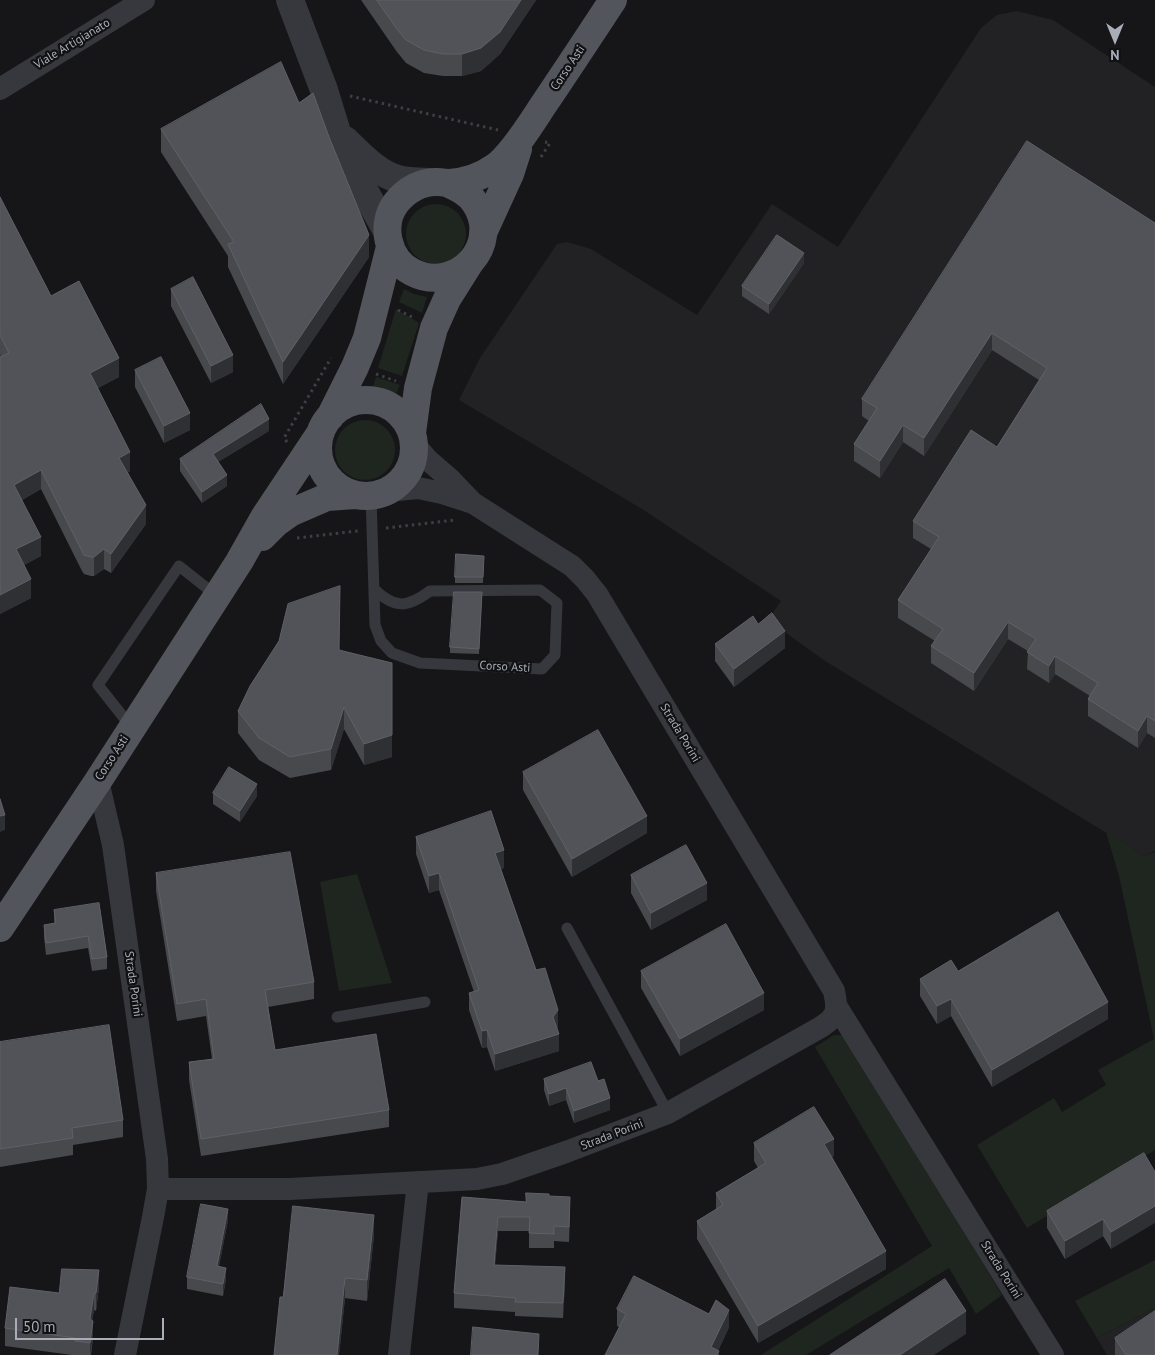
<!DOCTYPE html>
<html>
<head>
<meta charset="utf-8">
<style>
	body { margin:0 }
	#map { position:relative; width:1155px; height:1355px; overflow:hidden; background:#161618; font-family:"PT Sans",sans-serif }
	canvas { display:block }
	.north { position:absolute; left:1090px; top:15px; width:50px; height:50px; -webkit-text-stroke:4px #111113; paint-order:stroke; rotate:180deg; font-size:14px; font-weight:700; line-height:20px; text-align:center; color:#a8adb8 }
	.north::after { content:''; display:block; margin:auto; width:18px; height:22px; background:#a8adb8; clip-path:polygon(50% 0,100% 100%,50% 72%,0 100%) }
	.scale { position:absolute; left:15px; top:1318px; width:149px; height:22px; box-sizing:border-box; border:2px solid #a8adb8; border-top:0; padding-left:6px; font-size:15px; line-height:18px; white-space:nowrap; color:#a8adb8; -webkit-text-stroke:4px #111113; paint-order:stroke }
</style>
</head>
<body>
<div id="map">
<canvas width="1155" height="1355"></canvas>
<div class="north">N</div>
<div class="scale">50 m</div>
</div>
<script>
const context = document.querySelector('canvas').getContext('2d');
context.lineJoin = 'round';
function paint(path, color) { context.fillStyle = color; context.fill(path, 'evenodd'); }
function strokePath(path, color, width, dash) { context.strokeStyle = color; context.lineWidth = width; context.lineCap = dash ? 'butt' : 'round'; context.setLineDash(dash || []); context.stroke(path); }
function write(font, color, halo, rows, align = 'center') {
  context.font = font + ' "PT Sans",sans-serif'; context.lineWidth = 4.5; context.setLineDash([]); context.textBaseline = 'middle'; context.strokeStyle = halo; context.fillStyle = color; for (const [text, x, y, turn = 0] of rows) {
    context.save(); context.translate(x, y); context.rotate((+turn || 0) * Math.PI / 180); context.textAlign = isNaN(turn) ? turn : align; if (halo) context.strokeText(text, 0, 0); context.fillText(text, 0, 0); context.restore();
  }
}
paint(new Path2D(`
	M1017 11 1053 20 1155 87V851L1144 856 825 661 768 620 781 601 642 509 459 400 480 358 557 244 567 242 591 249 697 315 772 204 838 247 981 28 997 15Z
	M1155 1308V1355H1107L1097 1338Z`), '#222225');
paint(new Path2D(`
	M406 234a30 30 0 1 1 60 0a30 30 0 1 1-60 0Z
	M404 289 414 294 427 297 422 313 399 302Z
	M396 309 419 323 402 376 378 368Z
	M376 377 400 385 396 394 373 387Z
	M335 450a30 30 0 1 1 60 0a30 30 0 1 1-60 0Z
	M1106 832 1144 856 1155 852V1150L1027 1228 977 1145 1054 1098 1062 1112 1106 1085 1098 1070 1154 1039 1119 876Z
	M357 874 392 983 339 991 320 882Z
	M834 1035H843L849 1039 1002 1295 976 1314 949 1268 806 1355H761L932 1246 815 1047Z
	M1155 1260V1308L1097 1338 1075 1301Z`), '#1e261f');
strokePath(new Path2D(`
	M350 96 498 130
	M541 157 550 143 545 142
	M398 310 414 318
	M376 374 396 381
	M287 442 284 438 331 358
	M386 528 455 520
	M297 538 358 531`), '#3d3f44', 3, [2.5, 4]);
strokePath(new Path2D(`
	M371 496 375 625 381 641 392 653 420 663 542 669 555 655 557 603 540 590 430 591C407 608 395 609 374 589
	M132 728 98 685 179 566 217 596
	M567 928 668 1113
	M337 1017 425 1002`), '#37383d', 11);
strokePath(new Path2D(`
	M0 89 144 0
	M387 491 418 488 442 493 470 502
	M98 781 113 845 157 1159 158 1189 153 1217 125 1355
	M837 1007 1053 1355
	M158 1189H290L477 1179 502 1174 566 1152 668 1113 821 1027C838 1016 838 1010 834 991L597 594 585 579 572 566 473 503 450 479 428 460 414 444
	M399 1355 418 1182`), '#37383d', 22);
strokePath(new Path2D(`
	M290 0 324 90 344 155 387 231
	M345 140C361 155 377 173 398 179 408 182 420 181 430 182`), '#37383d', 28);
strokePath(new Path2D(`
	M447 183C458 188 469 193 475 203 503 245 456 295 412 272 387 259 380 224 396 203 406 190 422 181 438 182 442 182 446 183 449 183 467 182 481 177 495 167 512 155 532 122 544 104 567 70 590 35 613 0
	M483 233 510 174 518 149
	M318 448a48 48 0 1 1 96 0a48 48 0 1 1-96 0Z
	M330 417 355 367 367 338 390 247
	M412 433 418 388 434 328 447 299 469 264
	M262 537 276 523 290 513 327 497 355 495
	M0 928 98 781 239 562 265 516 321 432`), '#53555c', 28);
paint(new Path2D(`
	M361 0H536L500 54 481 71 462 76H443L424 73 406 63 397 52Z
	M299 103 369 257 283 384 228 267V256L161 152V129Z
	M0 197 51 296 119 377 98 388 130 471 128 472 146 524 111 573 104 569 94 576H91L84 574 82 571 41 489 22 500 41 556 24 565 31 598 0 614 1 357 0 354Z
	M1155 223V738L1147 733 1138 748 1088 716V699L1090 696 1055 674 1049 683 1027 669 1028 651 1008 639 974 691 931 663V646L935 641 898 618V600L931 549 913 538V521L997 447 1039 380 992 350 924 456 903 442 880 478 854 461V444L869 421 862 416V399Z
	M804 263 769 314 742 296V286Z
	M171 289 233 372 211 383 171 306Z
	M135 370 190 430 164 443 135 387Z
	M269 431 218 462 227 486 202 503 180 471V459Z
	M484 556 483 583H455V577Z
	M482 592 479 654 450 653V647Z
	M758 624 785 648 734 687 715 661V644Z
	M339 650 392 757 364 765 344 729 331 770 290 778 259 760 238 733V711Z
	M523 772 647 833 572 877 523 790Z
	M213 793 257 796 240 822 213 804Z
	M416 837 504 868 501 869 536 970 558 1027 557 1028 559 1051 495 1071 487 1047 482 1048 469 1010V993L474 992 439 890 429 893 416 854Z
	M156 873 314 982V999L268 1007 275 1050 389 1110V1127L201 1156 189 1080V1062L212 1059 206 1016 177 1021 156 891Z
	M631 875 707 900 651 930 631 893Z
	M99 903 107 957V969L92 971 88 948 46 955 44 937V925L54 923V910Z
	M641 971 764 1010 680 1056 641 988Z
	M958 971 1108 1019 992 1087 951 1016 937 1024 920 996V979Z
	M0 1042 123 1120V1137L73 1145V1155L0 1167Z
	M544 1079 598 1081 610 1110 574 1123 566 1100 549 1106 544 1090Z
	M754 1143 834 1156 832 1157 886 1269 758 1343 697 1239V1221L716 1210V1193L758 1168 754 1161Z
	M1155 1172 1111 1249 1103 1236 1065 1259 1047 1228V1211Z
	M549 1196 570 1212 569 1242 554 1241V1248H529V1231H498L495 1265 565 1282 563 1318 515 1316V1312L454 1308V1293L462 1197 526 1202Z
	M228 1220 219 1266 226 1279 223 1296 187 1289V1277Z
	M374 1235 367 1301 345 1298 339 1355H274L283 1297Z
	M99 1287 96 1311 94 1310 92 1321 93 1338 91 1355H72L5 1346V1328L59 1293Z
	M617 1309 729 1327 718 1351 719 1355 619 1327 617 1326Z
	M1115 1338 1155 1355H1115Z`), '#47494d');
paint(new Path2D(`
	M521 0H536L500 54 481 71 462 76V54Z
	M369 235V257L283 384V362Z
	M804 253V263L769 314V304Z
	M992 333V350L924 456V438Z
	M233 355V372L211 383V366Z
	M119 358V377L90 392V373Z
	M190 413V430L164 443V426Z
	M269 419V431L213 465V454Z
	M903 425V442L880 478V461Z
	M130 452V471L119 477V458Z
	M41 470V489L14 504V485Z
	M227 475V486L202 503V492Z
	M146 505V524L111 573V554Z
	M41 537V556L16 569V549Z
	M104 549V569L94 576V557Z
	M31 579V598L0 614V595Z
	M1008 622V639L974 691V673Z
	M785 631V648L734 687V669Z
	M1055 656V674L1049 683V666Z
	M344 707V729L331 770V749Z
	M1147 716V733L1138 748V731Z
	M392 735V757L364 765V744Z
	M257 784V796L240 822V811Z
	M5 815V830L0 832V816Z
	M647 816V833L572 877V859Z
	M504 850V868L495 870V853Z
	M439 873V890L429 893V876Z
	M707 883V900L651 930V913Z
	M764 993V1010L680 1056V1039Z
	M951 999V1016L937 1024V1006Z
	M1108 1002V1019L992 1087V1070Z
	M558 1010V1027L553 1034V1017Z
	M487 1030V1047L482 1048V1031Z
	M559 1034V1051L495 1071V1054Z
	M566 1088V1100L549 1106V1094Z
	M610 1098V1110L574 1123V1111Z
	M834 1139V1156L824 1162V1144Z
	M570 1197V1212L569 1242V1227Z
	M1155 1206V1223L1111 1249V1232Z
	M228 1209V1220L217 1277V1266Z
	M374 1215V1235L367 1301V1280Z
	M498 1217V1231L494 1279V1265Z
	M1103 1219V1236L1065 1259V1241Z
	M886 1251V1269L758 1343V1326Z
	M565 1267V1282L563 1318V1303Z
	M226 1268V1279L223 1296V1284Z
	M99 1270V1287L96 1311V1293Z
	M345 1278V1298L339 1355H337Z
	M94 1293V1310L90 1336V1319Z
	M729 1310V1327L716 1355 711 1347Z
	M966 1311V1334L934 1355H900Z
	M93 1321V1338L90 1355V1343Z`), '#2f3033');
const building = new Path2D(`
	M377 0H521L500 32 481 48 462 54H443L424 50 406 40 397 29Z
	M281 62 299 103 313 93 329 137 369 235 283 362 228 244 234 242 161 129Z
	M1027 141 1155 223V721L1147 716 1138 731 1088 699 1098 683 1055 656 1049 666 1027 652 1036 639 1008 622 974 673 931 646 943 629 898 600 939 537 913 521 971 430 997 447 1047 368 992 333 924 438 903 425 880 461 854 444 877 408 862 399Z
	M0 197 51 296 79 281 119 358 90 373 130 452 119 458 146 505 111 554 104 549 94 557H91L84 555 82 551 41 470 14 485 41 537 16 549 31 579 0 595V357L9 353 0 335Z
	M777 235 804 253 769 304 742 286Z
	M193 277 233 355 211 366 171 289Z
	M161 357 190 413 164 426 135 370Z
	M261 404 269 419 213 454 227 475 202 492 180 459Z
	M456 554 484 556 483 577H455Z
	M340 586 339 650 392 663V735L364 744 344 707 331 749 290 757 259 738 238 711 250 686 279 641 288 604Z
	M454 592H482L479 649 450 647Z
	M772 613 785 631 734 669 715 644 753 616 758 624Z
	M598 730 647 816 572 859 523 772Z
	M229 767 257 784 240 811 213 793Z
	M0 799 5 815 0 816Z
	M491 811 504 850 495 853 536 970 545 968 558 1010 553 1017 559 1034 495 1054 487 1030 482 1031 469 993 479 990 439 873 429 876 416 837Z
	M686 845 707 883 651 913 631 875Z
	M290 852 314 982 265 990 275 1050 376 1034 389 1110 201 1139 189 1062 214 1059 206 999 177 1004 156 873Z
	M99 903 107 957 92 959 88 936 46 943 44 925 56 923 54 910Z
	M1058 912 1108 1002 992 1070 951 999 937 1006 920 979 951 960 958 971Z
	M726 924 764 993 680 1039 641 971Z
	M109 1025 123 1120 72 1128 73 1138 0 1149V1042Z
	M591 1062 598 1081 604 1079 610 1098 574 1111 566 1088 549 1094 544 1079Z
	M814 1107 834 1139 824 1144 886 1251 758 1326 697 1221 723 1205 716 1193 766 1163 754 1143Z
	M1144 1153 1155 1172V1206L1111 1232 1103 1219 1065 1241 1047 1211Z
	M526 1193 549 1194V1196L570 1197 569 1227 554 1226V1234L529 1233 530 1217H498L494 1265 565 1267 563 1303 515 1302 516 1298 454 1293 462 1197 526 1202Z
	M201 1204 228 1209 217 1266 226 1268 223 1284 187 1277Z
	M293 1206 374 1215 367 1280 345 1278 337 1355H274L280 1297H283Z
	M62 1269 99 1270 96 1293H94L90 1319 93 1321 90 1343 75 1341V1338L5 1328 10 1287 59 1293Z
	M634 1276 709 1314 716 1300 729 1310 711 1347 719 1351 717 1355H605L626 1314 617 1309Z
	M945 1279 966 1311 900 1355H830Z
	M1155 1311V1355H1126L1115 1338Z
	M473 1327 539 1334 538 1355H471Z`);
paint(building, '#525359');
strokePath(building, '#5f6168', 1);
write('12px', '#a8adb8', '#111113', [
	["Viale Artigianato",72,44,-31],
	["Corso Asti",568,68,-56],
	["Corso Asti",505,667,3],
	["Strada Porini",680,733,59],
	["Corso Asti",112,758,-57],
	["Strada Porini",133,984,82],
	["Strada Porini",612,1135,-21],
	["Strada Porini",1001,1270,58]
]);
</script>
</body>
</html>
